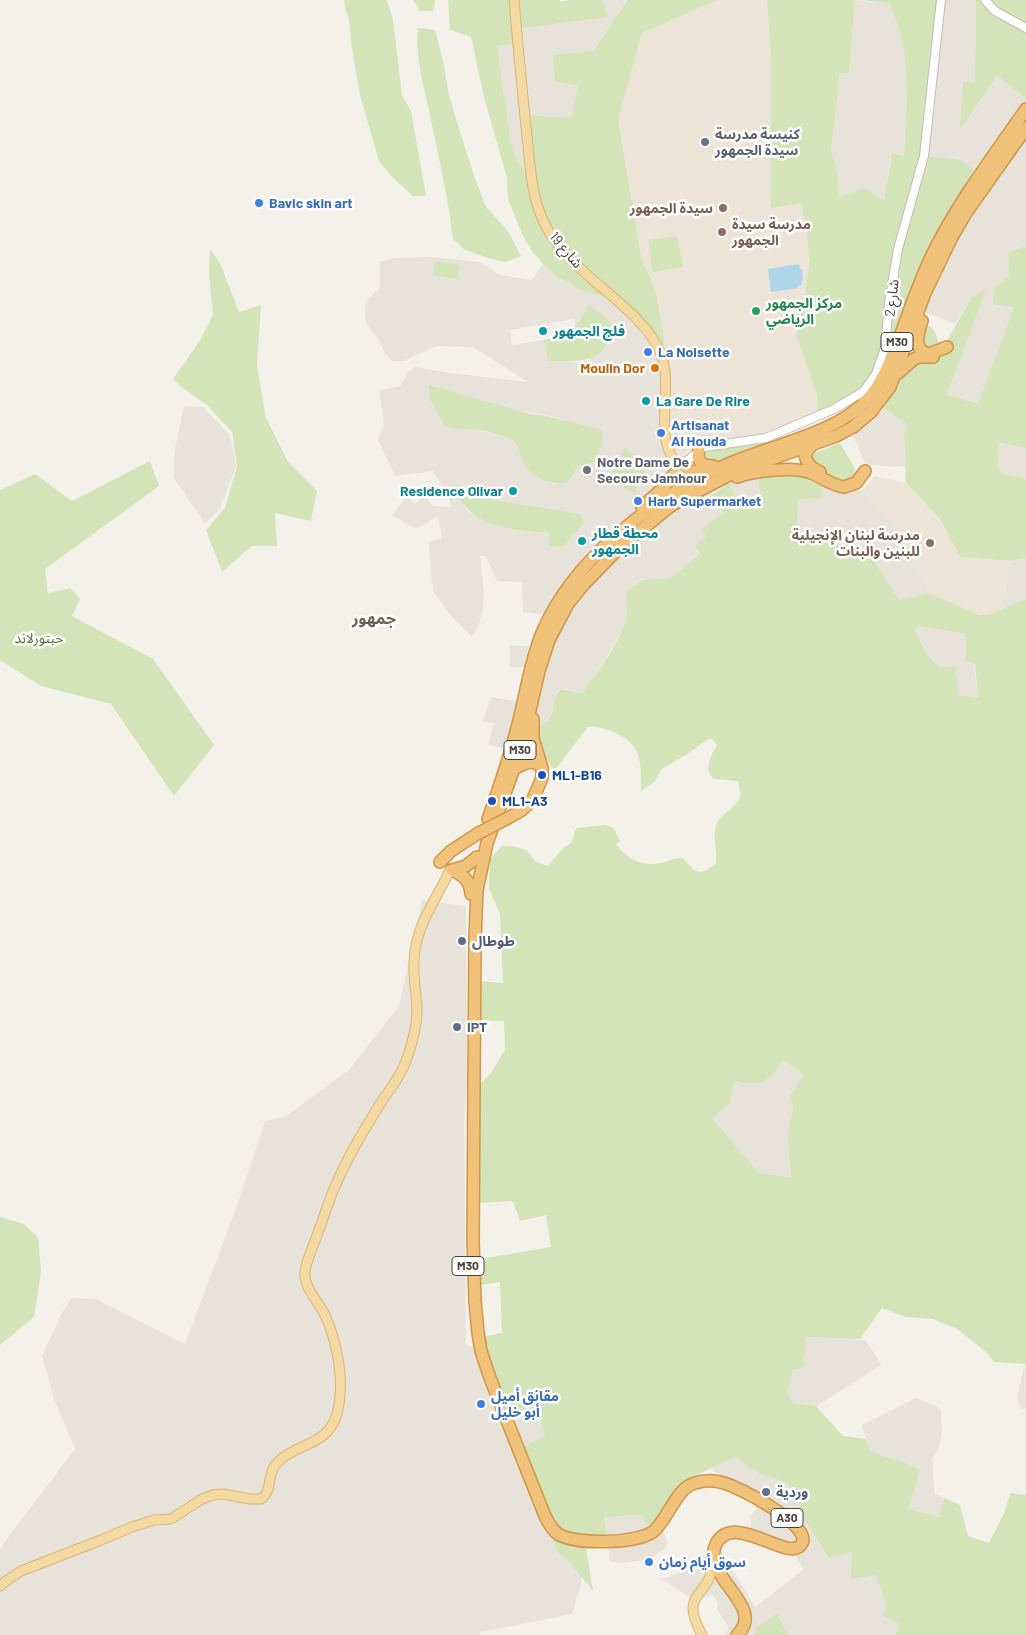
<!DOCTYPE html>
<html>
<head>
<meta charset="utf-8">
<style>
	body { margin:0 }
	canvas { display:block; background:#f4f1eb }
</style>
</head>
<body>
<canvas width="1026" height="1635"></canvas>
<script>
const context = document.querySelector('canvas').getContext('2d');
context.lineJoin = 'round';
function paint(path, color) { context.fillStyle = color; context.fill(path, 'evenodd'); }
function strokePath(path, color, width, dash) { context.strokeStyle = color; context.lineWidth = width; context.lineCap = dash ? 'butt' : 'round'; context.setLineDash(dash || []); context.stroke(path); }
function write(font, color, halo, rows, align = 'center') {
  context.font = font + ' Barlow,"Noto Sans Arabic",sans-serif'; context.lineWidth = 5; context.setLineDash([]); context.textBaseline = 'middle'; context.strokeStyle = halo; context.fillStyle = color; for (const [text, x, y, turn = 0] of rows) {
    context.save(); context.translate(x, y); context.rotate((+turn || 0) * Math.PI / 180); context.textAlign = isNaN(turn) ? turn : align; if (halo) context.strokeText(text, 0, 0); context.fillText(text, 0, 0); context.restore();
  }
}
paint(new Path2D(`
	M602 0H628L614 19 594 51 578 86 571 118 528 176 516 158 511 143 497 46 518 43 517 29 609 17Z
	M855 0 889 3 898 24 906 54 907 73 904 156 891 154 884 202 839 197 838 174 831 150 840 73 849 72Z
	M940 0H976L975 83 963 82 981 97 997 76 1026 99V246L1008 252 1014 307 978 405 947 396 985 291 971 298 955 324 912 306 925 157 928 81Z
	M430 257 480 262 500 275 532 280 543 264 556 276 571 285 611 299 643 325 665 346 664 399 659 428 662 445 667 455 704 481 723 513 703 529 707 537 700 552 671 578 642 580 626 590V617L623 629 594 678 582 693 566 689H561L557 691 551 714 547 722 507 749 488 745 494 723 483 722 491 697 527 703 535 667H510V645L538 647 546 615 523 612 522 582 497 581 486 556H480L484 592 483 609 478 627 472 637 450 615 434 592 431 576 429 542 442 538 438 516 416 529 392 515 406 497 415 504 424 495 433 506 451 507 449 497 433 471 395 476 378 440 384 423 379 391 400 386 408 372 415 367 450 373 528 382 473 347 437 346 403 361H392L385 354 377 337 368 326 365 317V308L368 299 380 288V262L393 258ZM574 319 575 324 581 320 612 323 609 338 604 347 597 354 588 360 578 362 549 361 544 340 512 345 510 330ZM430 400 540 414 560 418 579 425 598 429 603 441 600 450 578 466 576 471 556 484 543 481 536 476 526 465 519 452 517 443 513 440 473 428 448 427 444 425ZM458 498 581 514 584 523 564 546H550V533L513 530 487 522 469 512Z
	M184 406 203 407 230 435 236 466 220 509 205 524 174 478V454Z
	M884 409 906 423 904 436 905 467 866 465 853 436Z
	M999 442 1026 449V479L1003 474 998 467Z
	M758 476 761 502 759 508 741 509 729 483Z
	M823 485 841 494 863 490 897 524 929 593 899 600 873 559 797 531 798 498Z
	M1026 558V598L1003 608 1010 561Z
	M918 626 966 634V661L974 664 978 697 958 695 956 667H943L930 659 915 629Z
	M422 900 466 906 467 1085 464 1117 466 1344 559 1397 582 1582 572 1614 481 1632 480 1635H0V1548L75 1449 55 1402 42 1356 62 1313 71 1298 96 1299 185 1344 237 1206 265 1121 285 1117 349 1070 399 1006Z
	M783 1059 804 1074 790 1095 793 1109 787 1134 791 1177 759 1173 712 1118 729 1104 735 1081 751 1084 766 1080 778 1068Z
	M806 1337 866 1340 881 1365 820 1404 816 1406 793 1403 787 1390 793 1369 804 1367Z
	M1025 1363 1026 1408 1021 1409 1017 1398Z
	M916 1398 937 1407 941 1411 942 1434 939 1447 932 1460 935 1494 945 1498 940 1517 908 1509 919 1474 910 1465 883 1457 870 1451 862 1425Z
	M735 1457 756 1472 787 1483 799 1497 800 1513 829 1557 852 1552 876 1574 887 1607 899 1624 896 1635H788L778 1614 757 1627 754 1635H725L728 1631V1626L717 1609 718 1605 716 1599 713 1595 701 1599 686 1595 662 1579 681 1572 698 1561 717 1544 755 1607 803 1570 794 1552 752 1533 750 1516 765 1498 713 1471 712 1468Z
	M642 1515 659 1523 668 1542 665 1549 653 1557 644 1560 622 1563 610 1562 604 1517Z`), '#e8e3da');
paint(new Path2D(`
	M717 0H767L771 62V207L801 203 804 214 808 249V273L805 297 796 335 817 395 818 416 779 433 708 443 693 449 675 464 664 450 659 434V423L664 399 665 346 660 307 651 278 642 261 618 119 642 33Z
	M875 476 906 483 940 519 960 557 1010 561 1003 608 991 614 979 615 929 593 897 524 863 490Z`), '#ece5d7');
paint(new Path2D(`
	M344 0H387L393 20 402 95 411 111 426 196H413L391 176 379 161 360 95 352 49 349 19 345 9Z
	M413 0H435L433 11H420Z
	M448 0H560V2L569 0H602L609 17 517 29 519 43 497 46 511 143 516 158 528 176 526 115 571 118 578 86 555 81 553 55 594 51 614 19 628 0H717L642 33 618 119 642 261C658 288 661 315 665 346L611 299 579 289 556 276 543 264 532 251 523 236 508 199 507 178 484 97 471 37 450 30Z
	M767 0H855L849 73H840L831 150 838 174 839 197 865 188 884 201 892 153 904 156C906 101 914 55 889 3L861 0H940L928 81 925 156 960 160 973 169 928 266 878 383 855 404 848 407 833 413 818 416 817 395 796 335 805 297 809 261 806 226 801 203 771 208V62Z
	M976 0H1026V99L997 76 966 121 960 127 963 82H975Z
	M418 28 435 30 444 66 449 96 473 173 486 207 508 231 521 256 505 262 488 258 465 250 453 239C448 196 438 154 429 111 423 85 415 54 418 28Z
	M677 236 683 267 653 272 648 240Z
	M1026 246V449L999 442 998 467 1003 474 1026 479V558L1010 561 960 557 940 519 906 483 904 436 906 423 884 409C895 381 911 354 925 326H930C938 333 938 343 940 353L971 298 986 290 947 395 978 404 1014 307 993 304 994 288 1009 276 1008 252Z
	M210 249 220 263 239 312 261 305 257 366 266 418 288 462 317 491 311 521 275 513 277 546H252L222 572 206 530 225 508 237 466 232 432 207 405 180 386 173 379 199 342 213 315 209 274Z
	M435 261 460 265 457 279 433 275Z
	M588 304 612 323C610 364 579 362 548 361L544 340 576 332 575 324 581 320Z
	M429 385 530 414 548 416 598 429 602 431 603 441 596 462 578 466 573 476 566 483C543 485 528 476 520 454 518 449 518 444 513 440 501 436 484 429 471 429 462 428 452 430 444 425L430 400Z
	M773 440 715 463 708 464 702 454 706 450 747 446Z
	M840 443 854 467 855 473 852 479 844 482 811 465 810 458 817 452Z
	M625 447 647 469 634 493 609 480Z
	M150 461 159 486 45 569 48 593 70 588 80 599 72 616 153 659 214 745 174 796 111 704 41 686 0 660V490L35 474 72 501Z
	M790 474 807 476 823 485 821 498 798 499 797 531 873 559 899 600 929 593 979 615 991 614 1026 598V1364L994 1362 986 1352 957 1329 933 1319 905 1317 882 1308 860 1339 806 1337 804 1367 793 1370 787 1390 793 1403 816 1406 843 1436 866 1439 870 1451C886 1458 904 1461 918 1469L919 1474 908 1509 939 1517 945 1498 960 1505 968 1536 989 1543 1005 1511 1010 1493 1026 1495V1635H896L899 1624 882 1615 887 1607 876 1575 851 1579 852 1552 829 1558 800 1513 799 1496 787 1483 756 1472 735 1457 688 1479 659 1523 647 1525 642 1515 604 1517 608 1546 586 1549 593 1591 569 1562 556 1551 554 1539 518 1450 545 1436 538 1407 507 1417 478 1338 502 1333 500 1282 481 1285 480 1259 551 1247 546 1215 520 1221 513 1201 478 1203 474 1090 491 1073 505 1050 504 1021 474 1020 475 981 503 983 500 914 489 889 490 859 502 846H512L526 850 536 862 548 866 563 848 571 843 573 839 575 831 577 828 606 825 614 828 620 841 616 844C624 857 644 868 660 863 669 861 674 858 683 858 696 873 699 878 716 863 718 851 712 838 716 826 719 815 736 808 741 795L738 781 714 779C703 768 711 756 717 745L714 740 709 739 705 741 686 755 662 769 655 781 641 791C641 766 643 744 615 733 606 729 598 726 588 727L554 771 543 753 536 729C540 725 546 723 549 719 555 709 552 696 561 689L582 693C595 677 620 641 625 622 628 613 626 601 626 591L642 580 671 578 700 553 695 546 706 537 702 529 723 513 712 495 729 483 741 509 759 508 761 502 758 476ZM918 626 966 634V661L975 664 978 697 958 695 956 666C930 672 924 647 915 629ZM783 1060 804 1074 790 1095 793 1109 787 1134 791 1177 759 1173 712 1118 729 1104 735 1081C760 1088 771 1081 783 1060Z
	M456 494 581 514 584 523 564 546H549V533C513 530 476 529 456 494Z
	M0 1217 24 1224 38 1237 41 1271 34 1317 0 1345Z
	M778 1613 779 1617 788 1635H754L757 1627Z`), '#d3e4b8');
paint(new Path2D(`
	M799 264 800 269H802L803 280 801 281 802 285 798 286V288L771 292 768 269Z`), '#aed6eb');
const minor = new Path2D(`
	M985 0 995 11 1026 28
	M680 467 704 447 766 438 834 409 863 392 876 374 885 348 889 303 898 249 924 156 941 0`);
const major = new Path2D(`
	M514 0C518 45 522 91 527 136 530 163 531 193 542 218 547 230 556 243 565 253 592 285 646 315 661 354 675 391 650 439 680 467
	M0 1586 6 1581 21 1571 101 1540 132 1527 154 1520 171 1519 202 1499 213 1495 223 1494 250 1499H261C274 1490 265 1472 280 1460 299 1443 328 1445 337 1414 345 1383 338 1344 325 1315 318 1301 303 1287 305 1271 307 1259 313 1247 317 1235 324 1217 329 1199 337 1182 348 1157 362 1133 377 1109 386 1093 400 1079 406 1061 412 1045 417 1027 417 1009 416 988 411 967 416 945 421 919 439 894 450 870
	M702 1635C677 1589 712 1599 713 1560`);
const highway = new Path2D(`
	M922 321C918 333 912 350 929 354L947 347
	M897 374 914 359 919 357H933
	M812 445 805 454C806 464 812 468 820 472
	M699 450C696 461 702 466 713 466
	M737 477C755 471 793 466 811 473 822 477 833 486 844 487L856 483 865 471
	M642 507 662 489 680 467C689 476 700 470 711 466
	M514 769C525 763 533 758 542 768
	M508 818 522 810 533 799 542 778V768L533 738V719
	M488 819C499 788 510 756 518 724 526 694 530 662 542 633 572 561 649 502 717 469 762 447 833 436 866 401 883 383 890 361 899 339 910 309 920 279 934 251 959 201 994 155 1026 109
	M440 862 451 851 477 834
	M452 870C464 876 470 880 471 894
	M452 870 466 866 477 857
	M737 1635C768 1606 700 1577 716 1544 734 1509 791 1566 802 1543 811 1525 746 1492 732 1486 721 1481 707 1479 695 1483 676 1488 668 1519 654 1531 638 1544 575 1545 558 1534 552 1530 548 1522 545 1516L490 1378 481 1351 478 1333 475 1301 473 1241 475 938 477 890 487 843 521 749 539 671 549 640 568 604 584 584 621 546 672 505 735 472 836 436 853 427 871 412 890 387 925 293 952 237 966 213 1026 128`);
strokePath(minor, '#c2bbb2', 10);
strokePath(major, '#dab574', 11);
strokePath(highway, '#d0964a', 14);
strokePath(minor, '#fff', 8);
strokePath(major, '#f5d9a3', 9);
strokePath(highway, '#f1c27a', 11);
const highwayBridge = new Path2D(`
	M477 834 508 818`);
strokePath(highwayBridge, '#d0964a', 14, []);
strokePath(highwayBridge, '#f1c27a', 11);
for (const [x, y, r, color] of [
	[705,142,5,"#6b7280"],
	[259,203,5,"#3f7fe0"],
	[723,208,5,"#8d6e63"],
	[722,232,5,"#8d6e63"],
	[756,311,5,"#2e9e5b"],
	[543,331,5,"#0f9aa8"],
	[648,352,5,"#3f7fe0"],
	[655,368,5,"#e8710a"],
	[646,401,5,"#0f9aa8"],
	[661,433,5,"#3f7fe0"],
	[587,470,5,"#6b7280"],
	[513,491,5,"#0f9aa8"],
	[638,501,5,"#3f7fe0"],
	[582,541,5,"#0f9aa8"],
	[930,543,5,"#8d6e63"],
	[542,775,5,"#1a4fb4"],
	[492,801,5,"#1a4fb4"],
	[462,941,5,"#5c6f8a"],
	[457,1027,5,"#5c6f8a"],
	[481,1404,5,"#3f7fe0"],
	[766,1492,5,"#5c6f8a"],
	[649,1562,5,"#3f7fe0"]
]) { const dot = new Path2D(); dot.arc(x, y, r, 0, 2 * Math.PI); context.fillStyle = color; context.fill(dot); strokePath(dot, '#fff', 2); }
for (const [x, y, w] of [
	[897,342,32],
	[520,750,32],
	[468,1266,32],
	[787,1518,32]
]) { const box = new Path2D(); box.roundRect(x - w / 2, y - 9.5, w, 19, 4); context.fillStyle = '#fff'; context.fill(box); strokePath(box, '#48413a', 1); }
write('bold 12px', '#48413a', null, [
	["M30",897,342],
	["M30",520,750],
	["M30",468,1266],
	["A30",787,1518]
]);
write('bold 14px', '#5b616d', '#fff', [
	["كنيسة مدرسة",715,134],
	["سيدة الجمهور",715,150],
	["Notre Dame De",597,462],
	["Secours Jamhour",597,478]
], 'left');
write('bold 14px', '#366cbe', '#fff', [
	["Bavic skin art",269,203],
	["La Noisette",658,352],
	["Artisanat",671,425],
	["Al Houda",671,441],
	["Harb Supermarket",648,501],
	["مقانق أميل",491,1396],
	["أبو خليل",491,1412],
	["سوق أيام زمان",659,1562]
], 'left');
write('bold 14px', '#785e54', '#fff', [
	["سيدة الجمهور",713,208],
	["مدرسة سيدة",732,224,"left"],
	["الجمهور",732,240,"left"],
	["مدرسة لبنان الإنجيلية",920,535],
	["للبنين والبنات",920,551]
], 'right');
write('14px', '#48413a', '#fff', [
	["شارع 19",566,250,50],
	["شارع 2",892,298,-83]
]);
write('bold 14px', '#27864d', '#fff', [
	["مركز الجمهور",766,303],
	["الرياضي",766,319]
], 'left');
write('bold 14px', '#0d838f', '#fff', [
	["فلج الجمهور",553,331],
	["La Gare De Rire",656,401],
	["Residence Olivar",503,491,"right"],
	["محطة قطار",592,533],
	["الجمهور",592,549]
], 'left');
write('bold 14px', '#c56008', '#fff', [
	["Moulin Dor",645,368]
], 'right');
write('14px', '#4f7531', '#fff', [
	["حبتورلاند",39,638]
]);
write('bold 14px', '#164399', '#fff', [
	["ML1-B16",552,775],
	["ML1-A3",502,801]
], 'left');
write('bold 14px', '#4e5e75', '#fff', [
	["طوطال",472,941],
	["IPT",467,1027],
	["وردية",776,1492]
], 'left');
write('bold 16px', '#6a5f52', '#fff', [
	["جمهور",374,619]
]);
</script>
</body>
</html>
